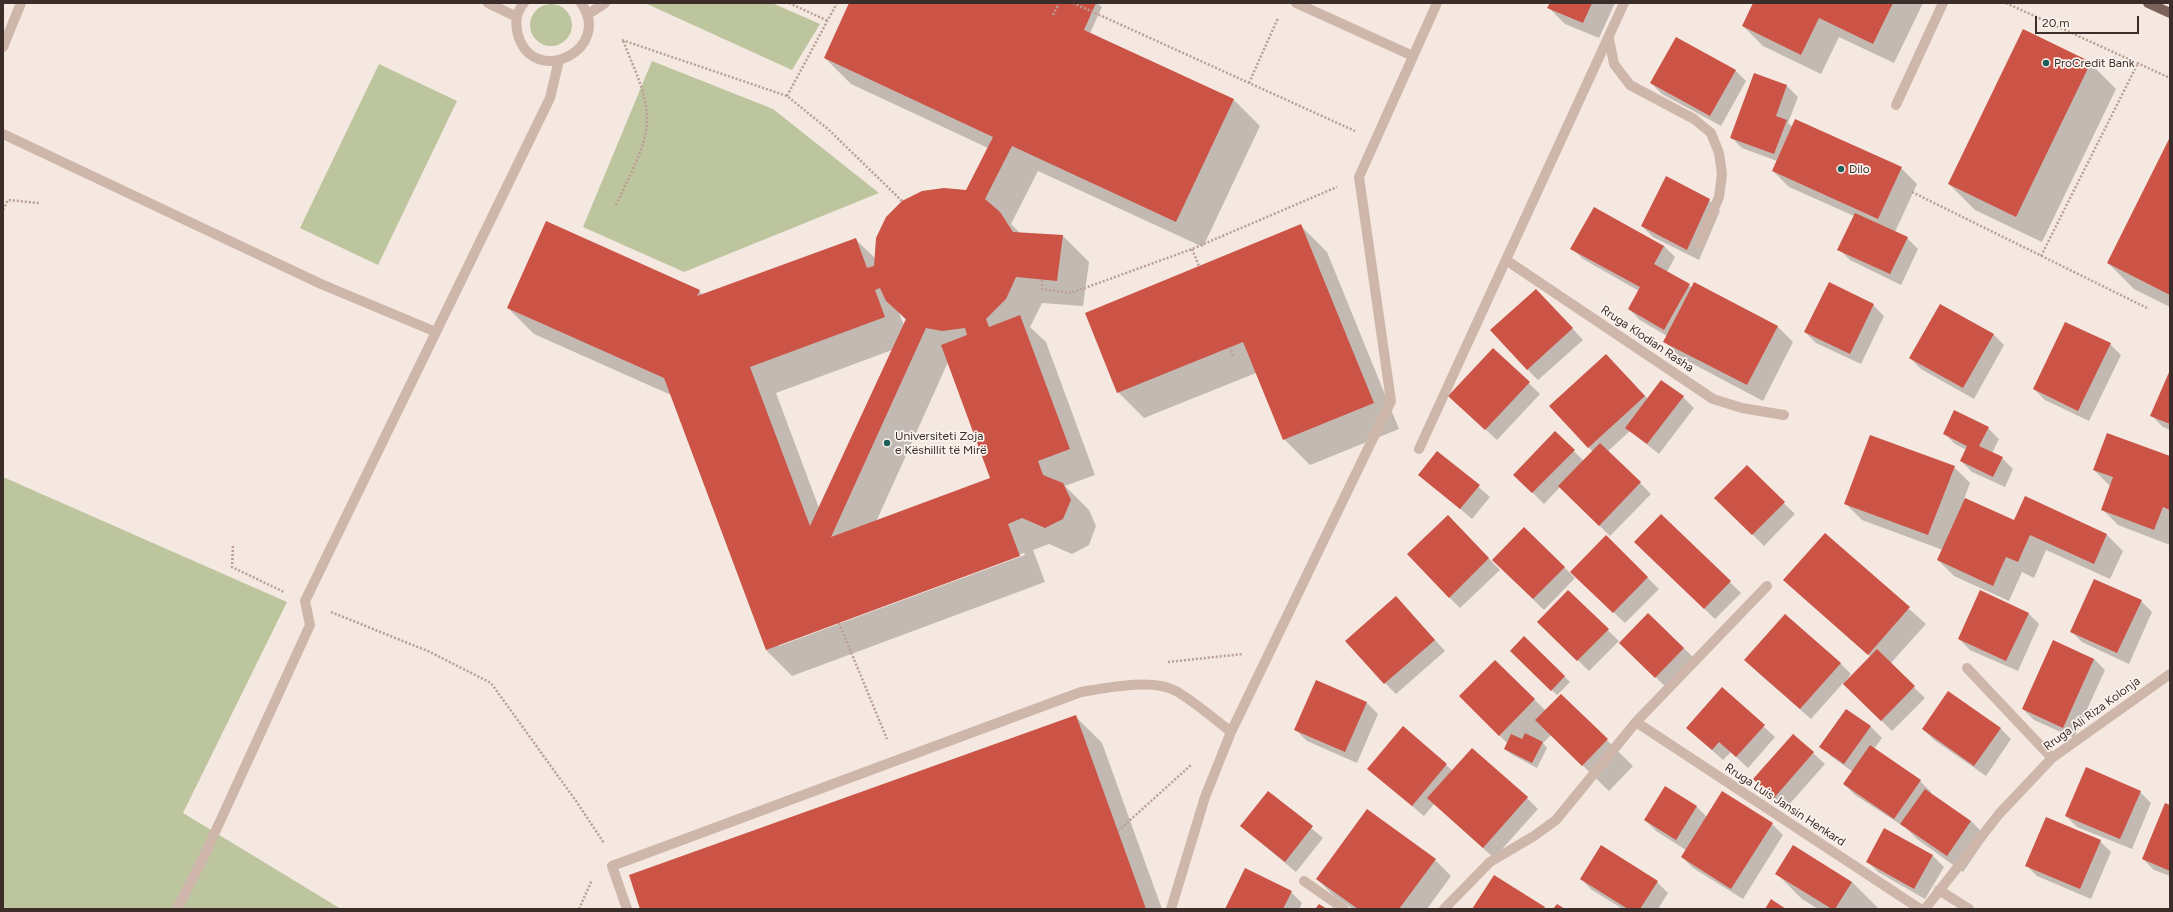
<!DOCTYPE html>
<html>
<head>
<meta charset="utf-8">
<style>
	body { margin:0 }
	#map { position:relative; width:2173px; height:912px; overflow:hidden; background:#f4e8e0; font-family:Figtree,sans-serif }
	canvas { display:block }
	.frame { position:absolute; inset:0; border:4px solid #3b2d2a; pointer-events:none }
	.scale { position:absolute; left:2035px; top:16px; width:104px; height:18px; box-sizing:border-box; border:2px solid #3b2d2a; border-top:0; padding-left:5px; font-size:12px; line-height:14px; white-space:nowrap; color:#3b2d2a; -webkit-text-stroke:3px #fbf3ed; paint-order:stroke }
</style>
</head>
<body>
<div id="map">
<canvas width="2173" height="912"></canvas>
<div class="frame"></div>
<div class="scale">20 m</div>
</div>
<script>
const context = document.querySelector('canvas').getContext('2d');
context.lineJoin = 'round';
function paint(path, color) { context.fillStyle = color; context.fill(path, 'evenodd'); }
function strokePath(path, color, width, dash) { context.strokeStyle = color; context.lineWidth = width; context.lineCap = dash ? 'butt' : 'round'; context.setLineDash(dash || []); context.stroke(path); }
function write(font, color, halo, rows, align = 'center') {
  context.font = font + ' Figtree,sans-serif'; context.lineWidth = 3.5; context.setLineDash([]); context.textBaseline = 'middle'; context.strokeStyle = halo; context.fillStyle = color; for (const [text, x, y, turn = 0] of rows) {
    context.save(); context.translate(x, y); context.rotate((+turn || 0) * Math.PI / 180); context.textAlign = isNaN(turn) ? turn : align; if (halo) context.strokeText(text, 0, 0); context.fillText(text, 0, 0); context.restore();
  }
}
paint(new Path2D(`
	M649 3H772L820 24 792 70 647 4Z
	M530 25a21 21 0 1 1 42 0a21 21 0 1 1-42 0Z
	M652 61 773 109 879 193 684 272 583 227Z
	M379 64 457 101 378 265 300 228Z
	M3 477 287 602 183 813 341 909H3Z`), '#bdc59e');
paint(new Path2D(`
	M850 3H1097L1102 7 1090 33 1234 100 1260 126 1203 247 1038 171 1011 224 1020 233 1063 236 1089 262 1083 306 1042 303 1030 327 1046 342 1095 475 1065 486 1089 510 1096 526 1089 545 1072 554 1049 544 1033 550 1045 582 792 676 766 650 671 395 534 334 508 308 699 291 703 295 855 239 876 259 966 192 988 148 851 84 825 58ZM899 313 906 320 904 325ZM892 350 819 508 776 393ZM948 362 992 479 876 522ZM1024 553 1025 555 779 646V644Z
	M1551 3H1615L1599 38 1565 24 1549 8Z
	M1754 3H1923L1894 63 1839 37 1821 74 1763 46 1743 26Z
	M2090 63 2116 89 2042 242 1975 210 1949 184Z
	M1735 70 1746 81 1721 126 1662 94 1651 83Z
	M1787 86 1798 97 1788 123 1793 127 1901 168 1917 184 1895 232 1907 238 1918 249 1901 285 1850 260 1839 249 1854 216 1789 187 1773 171 1777 161 1742 148 1731 137Z
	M2170 139V307L2134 289 2108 263Z
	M1709 200 1720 211 1699 260 1653 237 1642 226Z
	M1594 208 1664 246 1675 257 1667 272 1693 288 1777 326 1793 342 1763 401 1680 357 1664 341 1667 336 1640 320 1629 309 1639 291 1583 259 1572 248Z
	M1301 226 1327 252 1399 429 1310 465 1284 439 1256 373 1144 418 1118 392Z
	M1547 301 1583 340 1538 380 1527 369Z
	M1873 305 1884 316 1861 364 1816 343 1805 332Z
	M1993 334 2004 345 1974 399 1921 369 1910 358Z
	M2110 344 2121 355 2089 421 2045 400 2034 389Z
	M1493 349 1540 394 1497 440 1461 407Z
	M1617 366 1648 399 1683 397 1694 408 1659 454 1630 431 1608 451 1651 494 1610 536 1560 487 1544 504 1515 475 1555 433 1584 461 1593 452 1551 406Z
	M2170 373V430L2163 427 2152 416Z
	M1988 428 1999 439 1992 453 2002 458 2013 469 2005 487 1972 472 1961 461 1967 450 1955 444 1944 433Z
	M1438 452 1490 497 1472 519 1419 474Z
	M2170 457V545L2118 525 2102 509 2110 486 2094 470Z
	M1747 467 1795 514 1764 546 1716 498Z
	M1954 467 1970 483 1964 499 2014 521 2025 498 2107 535 2123 551 2110 579 2046 550 2034 578 2022 572 2009 601 1954 576 1938 560 1943 550 1862 520 1846 504Z
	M1661 515 1741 593 1715 619 1636 542Z
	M1459 528 1500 570 1460 608 1449 597Z
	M1825 534 1926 624 1890 664 1925 698 1892 731 1843 683 1811 719 1756 671 1840 663 1851 674 1845 682 1846 683 1871 657 1785 580Z
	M1606 537 1659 589 1625 623 1582 583Z
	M1564 567 1575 578 1544 610 1504 571Z
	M1568 592 1619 641 1589 671 1539 622Z
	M1396 597 1445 651 1396 694 1385 683Z
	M2141 601 2152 612 2129 664 2082 642 2071 631Z
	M2028 613 2039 624 2018 671 1970 650 1959 639Z
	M1648 614 1695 659 1667 688 1631 654Z
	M1525 638 1570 682 1557 695 1512 651Z
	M2053 641 2094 659 2105 670 2074 738 2034 720 2023 709Z
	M1495 661 1546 711 1561 695 1633 766 1609 791 1551 735 1543 743 1547 748 1537 768 1511 754 1505 749 1508 744 1486 722Z
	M1317 681 1367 703 1378 714 1357 763 1307 741 1296 730Z
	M1722 688 1775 737 1748 768 1731 752 1723 760 1687 728Z
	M1846 710 1871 727 1882 738 1874 749 1920 781 1931 792 1930 794 1971 821 1987 837 1963 872 1917 839 1906 828 1855 795 1844 784 1853 772 1832 757 1821 746Z
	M1076 717 1102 743 1162 909H641Z
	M1403 728 1453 771 1527 798 1538 809 1494 858 1434 804 1424 816 1368 769Z
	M2000 728 2011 739 1986 776 1934 740 1923 729Z
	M1793 735 1825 764 1786 808 1765 790Z
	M1666 788 1697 807 1707 817 1772 824 1783 835 1743 899 1693 868 1682 857 1686 850 1656 831 1645 820Z
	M1268 792 1323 838 1296 872 1241 826Z
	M2140 792 2151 803 2132 849 2077 827 2066 816Z
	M2170 806V876L2154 870 2143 859Z
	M1885 829 1933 856 1944 867 1925 899 1878 872 1867 861Z
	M2100 841 2111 852 2091 899 2037 876 2026 865Z
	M1435 860 1451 876 1427 909H1353L1333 895 1317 879Z
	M1776 873 1852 882 1878 908 1818 909 1802 899Z
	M1581 879 1657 882 1668 893 1658 909H1623L1592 890Z
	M1291 892 1302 903 1299 909H1226Z`), '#0003');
paint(new Path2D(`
	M849 3H1096L1084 30 1234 99 1176 222 1012 146 985 199 1000 212 1013 232 1063 235 1057 281 1016 277 1006 299 986 319 989 327 1020 315 1070 449 1038 461 1043 475 1063 483 1071 500 1063 519 1045 528 1022 518 1008 524 1020 556 766 650 664 378 507 308 546 221 700 290 697 296 856 238 867 268 874 266 876 238 886 217 902 201 922 191 944 188 966 190 993 137 824 58ZM880 288 886 301 906 319 810 526 750 367 885 317 875 290ZM926 328 942 331 965 328 967 335 941 345 990 478 831 537Z
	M1550 3H1592L1583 23 1547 8Z
	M1753 3H1893L1873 44 1819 18 1801 55 1742 26Z
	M2023 29 2091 62 2016 217 1948 184Z
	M1676 37 1736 70 1710 116 1650 83Z
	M1754 73 1787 85 1776 116 1787 120 1774 154 1730 138Z
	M1795 119 1902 167 1878 219 1772 171Z
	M2170 137V295L2107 263Z
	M1666 176 1710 199 1687 250 1641 226Z
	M1594 207 1664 246 1654 264 1690 284 1664 330 1628 309 1640 287 1570 249Z
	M1855 213 1908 237 1890 274 1837 250Z
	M1301 224 1374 403 1283 440 1243 342 1117 393 1085 313Z
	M1694 282 1778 326 1747 385 1663 342Z
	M1829 282 1874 304 1850 354 1804 332Z
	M1536 289 1573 328 1527 370 1490 330Z
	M1940 304 1994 334 1963 388 1909 358Z
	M2065 322 2111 343 2078 411 2033 389Z
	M1493 348 1530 382 1485 430 1448 396Z
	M1606 354 1645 396 1588 448 1549 406Z
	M2170 370V424L2150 416Z
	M1661 380 1684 396 1647 444 1625 428Z
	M1954 410 1989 427 1979 446 2003 457 1993 477 1960 461 1967 446 1943 434Z
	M1555 431 1575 450 1532 493 1513 475Z
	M2107 433 2170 456V510L2163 507 2154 530 2101 510 2113 477 2093 470Z
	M1870 435 1955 466 1928 535 1844 504Z
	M1600 443 1641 482 1599 526 1558 486Z
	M1437 451 1480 485 1460 509 1418 475Z
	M1747 465 1785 502 1752 535 1714 498Z
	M2025 496 2107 534 2094 564 2030 535 2018 562 2006 557 1993 586 1937 560 1965 498 2014 520Z
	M1661 514 1731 581 1704 609 1634 542Z
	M1448 515 1489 558 1449 598 1407 554Z
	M1524 527 1565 567 1533 599 1492 560Z
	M1825 533 1910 607 1868 655 1783 580Z
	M1606 535 1648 577 1613 613 1570 572Z
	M2094 579 2142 600 2117 653 2070 632Z
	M1568 590 1609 629 1577 661 1537 622Z
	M1980 590 2029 613 2006 661 1958 639Z
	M1396 596 1435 640 1384 684 1345 641Z
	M1648 613 1684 648 1655 678 1619 643Z
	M1785 614 1841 663 1800 709 1744 660Z
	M1524 636 1565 676 1551 691 1510 651Z
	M2053 640 2094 659 2063 728 2022 709Z
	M1877 649 1915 686 1881 721 1843 684Z
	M1495 660 1535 699 1499 736 1459 696Z
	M1316 680 1367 702 1345 752 1294 730Z
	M1722 687 1765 725 1736 757 1719 742 1712 750 1686 728Z
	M1948 691 2001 728 1974 766 1922 729Z
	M1561 694 1608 739 1582 766 1535 720Z
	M1846 709 1871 726 1844 764 1819 747Z
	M1076 715 1146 909H640L629 875Z
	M1403 726 1447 764 1412 806 1367 769Z
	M1525 733 1543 742 1532 763 1504 749 1511 734 1522 739Z
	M1793 734 1814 752 1774 798 1753 779Z
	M1870 745 1921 780 1894 819 1843 784Z
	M1472 748 1528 797 1483 848 1427 798Z
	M2086 767 2141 791 2120 839 2065 816Z
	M1665 786 1697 806 1676 840 1644 820Z
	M1925 789 1971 821 1947 856 1900 824Z
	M1268 791 1313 826 1285 862 1240 826Z
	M1722 791 1773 823 1731 889 1681 857Z
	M2165 803 2170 805V871L2142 859Z
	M1367 809 1436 859 1399 909H1358L1316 879Z
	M2046 817 2101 840 2080 889 2025 866Z
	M1884 828 1933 855 1914 889 1866 862Z
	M1601 845 1658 881 1640 909H1628L1580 879Z
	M1793 845 1852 882 1835 909H1832L1775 874Z
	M1245 868 1292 891 1283 909H1225Z
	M1494 875 1545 907 1544 909H1472Z
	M1771 899 1786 909H1765Z
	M1319 904 1327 909H1315Z
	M1557 904 1565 909H1553Z`), '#cb5447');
strokePath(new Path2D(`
	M789 3 828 21
	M1073 3 1355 131
	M2006 3 2170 78
	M1053 15 1059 3
	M622 40 787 96 828 129 902 201
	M1249 83 1278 18
	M787 96 837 3
	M1912 192 2149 309
	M616 205C626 183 648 143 647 119 647 92 632 65 623 40
	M3 210 8 200 39 203
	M1192 249 1199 266
	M2041 256 2138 63
	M1042 280V289L1071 293 1192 249 1337 187
	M1229 347 1234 358
	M233 546 232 567 284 592
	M331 612 430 652 491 683 576 801 604 843
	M839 623 887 739
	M1168 662 1243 654
	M1118 831 1191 765
	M579 909 592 880`), '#ba9f94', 2.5, [2, 2]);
strokePath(new Path2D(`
	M488 3 517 17
	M524 3C516 12 515 24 518 35 534 89 614 49 581 3
	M1296 3 1413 56
	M587 15 605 3
	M1609 39 1614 64 1630 85 1694 119 1711 133 1719 153 1722 174 1719 197 1699 244
	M3 47 21 3
	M1896 105 1943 3
	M3 134 321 284 436 332
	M1506 260 1713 399 1742 408 1784 415
	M1419 449 1624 3
	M1967 668 2052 758
	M1636 722 1920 909
	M1304 881 1344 909
	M1939 890 1969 909
	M177 909 206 852 310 625 305 601 550 98 559 60
	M627 909 612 866 1081 692C1106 688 1153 678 1176 691 1195 702 1213 718 1231 732
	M1171 909 1205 797 1231 732 1391 401 1359 177 1437 3
	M1444 909 1490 862 1534 836 1556 820 1636 722 1767 586
	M1925 909 1999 814 2052 758 2170 674`), '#ceb6aa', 10);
strokePath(new Path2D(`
	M2148 3 2170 13`), '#7d625b', 10);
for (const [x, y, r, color] of [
	[2046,63,4,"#1d5f5a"],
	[1841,169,4,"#1d5f5a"],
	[887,443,4,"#1d5f5a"]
]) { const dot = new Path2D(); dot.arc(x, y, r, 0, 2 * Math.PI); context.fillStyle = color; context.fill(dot); strokePath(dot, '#fbf3ed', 1.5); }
write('12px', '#3b2d2a', '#fbf3ed', [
	["ProCredit Bank",2054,63],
	["Dilo",1849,169],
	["Universiteti Zoja",895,436],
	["e Këshillit të Mirë",895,450]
], 'left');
write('12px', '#3b2d2a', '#fbf3ed', [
	["Rruga Klodian Rasha",1647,339,34],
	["Rruga Ali Riza Kolonja",2092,714,-36],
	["Rruga Luis Jansin Henkard",1785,805,33]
]);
</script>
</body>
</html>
